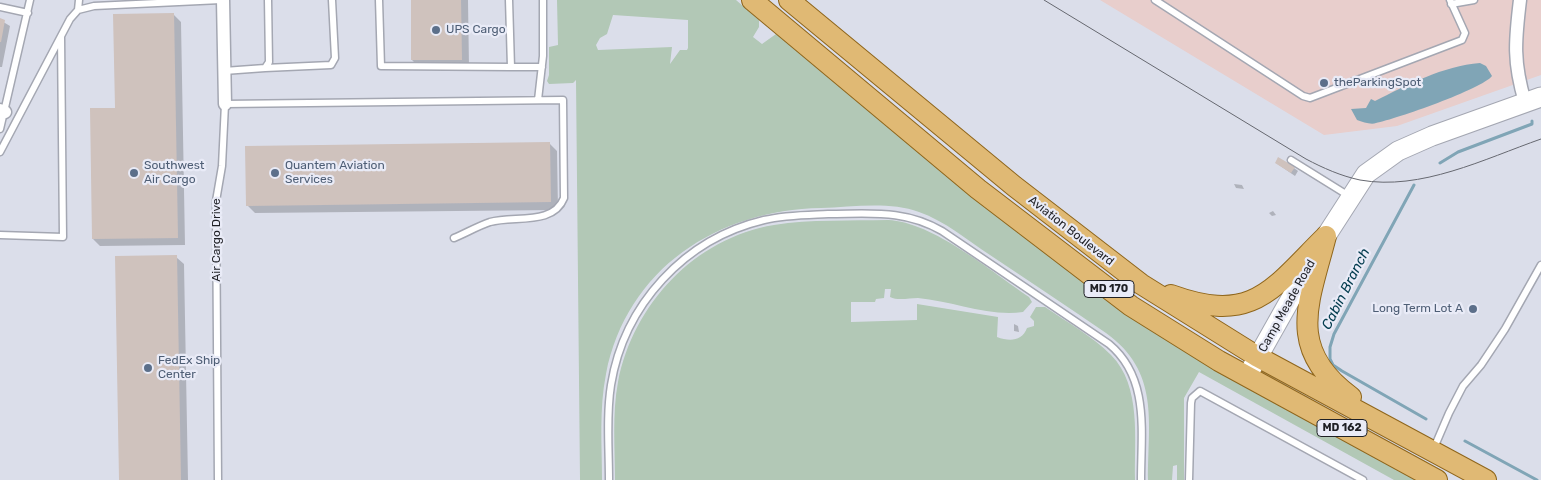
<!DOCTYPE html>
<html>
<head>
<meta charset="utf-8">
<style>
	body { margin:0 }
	canvas { display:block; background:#dbdeea }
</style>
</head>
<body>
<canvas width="1541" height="480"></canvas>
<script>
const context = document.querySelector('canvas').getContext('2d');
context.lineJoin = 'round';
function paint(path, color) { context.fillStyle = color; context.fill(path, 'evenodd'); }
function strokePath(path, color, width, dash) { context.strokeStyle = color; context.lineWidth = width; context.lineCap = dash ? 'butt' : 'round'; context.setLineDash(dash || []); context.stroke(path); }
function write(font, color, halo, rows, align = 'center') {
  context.font = font + ' Rubik,sans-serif'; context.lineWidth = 4.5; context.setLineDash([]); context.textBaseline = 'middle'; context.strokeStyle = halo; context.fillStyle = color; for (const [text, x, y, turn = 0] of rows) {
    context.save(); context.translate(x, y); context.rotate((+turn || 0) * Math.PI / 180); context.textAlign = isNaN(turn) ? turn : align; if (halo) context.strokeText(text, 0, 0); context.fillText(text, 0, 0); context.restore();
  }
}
paint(new Path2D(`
	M1100 0H1541V75L1397 126 1324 135Z`), '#e8cecc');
paint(new Path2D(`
	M557 0H736L759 20V27L753 37 762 44 776 34 976 200 1423 480H1394L1199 372 1184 398V480H1177V465L1173 466 1172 480H1148C1148 421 1160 372 1106 333 1068 307 1029 281 990 255 967 240 945 221 919 212 889 201 852 207 821 208 718 210 627 268 606 374 599 409 602 445 602 480H580L576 80 573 83 549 84 547 81 549 75V47L558 45ZM613 15 688 20V48L687 50H680L670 64 672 47 598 50 596 45 600 38 607 34Z
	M888 220C933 222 992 272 1029 297L1032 302 1023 312C989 317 952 301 918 298 909 298 898 301 890 297L891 289H885L884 298 876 299 875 302H851V322L917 320V304L998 317 997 337C1010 342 1022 341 1027 328L1034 326V321L1030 317 1036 307H1045C1067 322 1092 336 1111 355 1142 386 1134 440 1135 480H615C615 448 612 414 618 382 633 304 695 238 774 225 811 219 850 221 888 220Z`), '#b2c8b6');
paint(new Path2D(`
	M1480 63 1486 66 1492 76C1482 89 1396 119 1376 123 1371 125 1363 122 1357 120L1351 109 1366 108 1371 99 1375 101C1407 85 1443 66 1480 63Z`), '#80a5b6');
paint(new Path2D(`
	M412 0H468L469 67H419L412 60Z
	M174 15 181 22 185 245 100 246 93 239 116 109Z
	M0 20 10 26 2 67H0Z
	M550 144 557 151 558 210 255 213 247 205Z
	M1276 163 1294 168 1298 171 1295 176Z
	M1234 184 1242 185 1244 189 1236 188Z
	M1273 211 1276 215 1272 216 1269 213Z
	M176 257 184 264 188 480H121Z
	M1014 324 1018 326 1019 332 1014 331Z`), '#0003');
strokePath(new Path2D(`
	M1440 163 1458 152 1532 124V121
	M1414 185 1334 334 1330 347V359L1333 365 1342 371 1426 419
	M1465 441 1537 480`), '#80a5b6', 3);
paint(new Path2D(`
	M411 0H461L462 60H411Z
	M174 13 178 238 92 239 90 108H115L113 14Z
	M0 18 5 20 1 42H0Z
	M550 142 551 202 246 206 245 146Z
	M1278 157 1295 167 1291 173 1275 163Z
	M177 255 181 480H119L115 256Z`), '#cfc2bd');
const lane = new Path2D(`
	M379 0 381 66 511 67
	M509 0 511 67H542
	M1155 0 1303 96 1310 98 1462 40 1465 33 1450 0
	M1451 4 1474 0
	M0 7 28 13
	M78 10 79 0
	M265 68 331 65 335 58 332 0
	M224 71 265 68 269 62 268 0
	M538 100 543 56V0
	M0 129 30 0
	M0 152 70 19 78 10 94 6 221 0
	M1291 160 1349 196
	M0 235 63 237 61 37
	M1434 448 1449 413 1463 386 1481 365 1505 329 1541 265
	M218 480 216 201 222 166 225 104 563 100 564 198C553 226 514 215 490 222 478 226 466 233 454 238
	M609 480C609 449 606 416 611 385 624 305 684 239 764 220 785 215 806 215 828 214 870 214 904 209 942 231L1109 344C1150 378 1141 432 1141 480
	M1189 480 1191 403 1192 398 1200 391 1363 480`);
const street = new Path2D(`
	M223 0 225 104
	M1520 0C1515 41 1513 62 1525 102
	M0 110 5 112`);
const secondary = new Path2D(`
	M1250 371 1326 236 1366 174 1398 151 1432 136 1541 97`);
const primary = new Path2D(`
	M752 0 978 189 1131 306 1219 361 1437 480
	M789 0 1014 186 1141 284 1258 357 1486 480
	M1326 236C1309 303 1285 348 1351 397
	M1171 295C1254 325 1272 289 1326 236`);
strokePath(lane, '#a4a7b2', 9);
strokePath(street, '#a4a7b2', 15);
strokePath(secondary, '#a4a7b2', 21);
strokePath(primary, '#8f661c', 22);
strokePath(lane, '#fff', 6);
strokePath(street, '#fff', 12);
strokePath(secondary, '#fff', 19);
strokePath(primary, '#e0b974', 20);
strokePath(new Path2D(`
	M1044 0 1306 159C1323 168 1341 176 1360 180 1421 191 1484 159 1541 139`), '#666870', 1);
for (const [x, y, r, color] of [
	[436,30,5,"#5c6f8a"],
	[1324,83,5,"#5c6f8a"],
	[134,173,5,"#5c6f8a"],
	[275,173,5,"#5c6f8a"],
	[1473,309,5,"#5c6f8a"],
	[148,368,5,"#5c6f8a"]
]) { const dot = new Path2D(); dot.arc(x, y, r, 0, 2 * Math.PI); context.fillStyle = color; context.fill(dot); strokePath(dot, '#e9ebf7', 2); }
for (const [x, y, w] of [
	[1109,289,50],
	[1342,428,50]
]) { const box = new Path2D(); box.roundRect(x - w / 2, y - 8.5, w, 17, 4); context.fillStyle = '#e9ebf7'; context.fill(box); strokePath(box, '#1f2025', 1); }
write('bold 11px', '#1f2025', null, [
	["MD 170",1109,289],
	["MD 162",1342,428]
]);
write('12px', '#4e5e75', '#e9ebf7', [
	["UPS Cargo",446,30],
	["theParkingSpot",1334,83],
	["Southwest",144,166],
	["Air Cargo",144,180],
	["Quantem Aviation",285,166],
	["Services",285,180],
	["Long Term Lot A",1463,309,"right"],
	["FedEx Ship",158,361],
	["Center",158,375]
], 'left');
write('12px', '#1f2025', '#e9ebf7', [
	["Aviation Boulevard",1071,231,38],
	["Air Cargo Drive",217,240,-90],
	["Camp Meade Road",1287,306,-61]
]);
write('italic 14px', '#043d4f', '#e9ebf7', [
	["Cabin Branch",1346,289,-63]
]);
</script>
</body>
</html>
